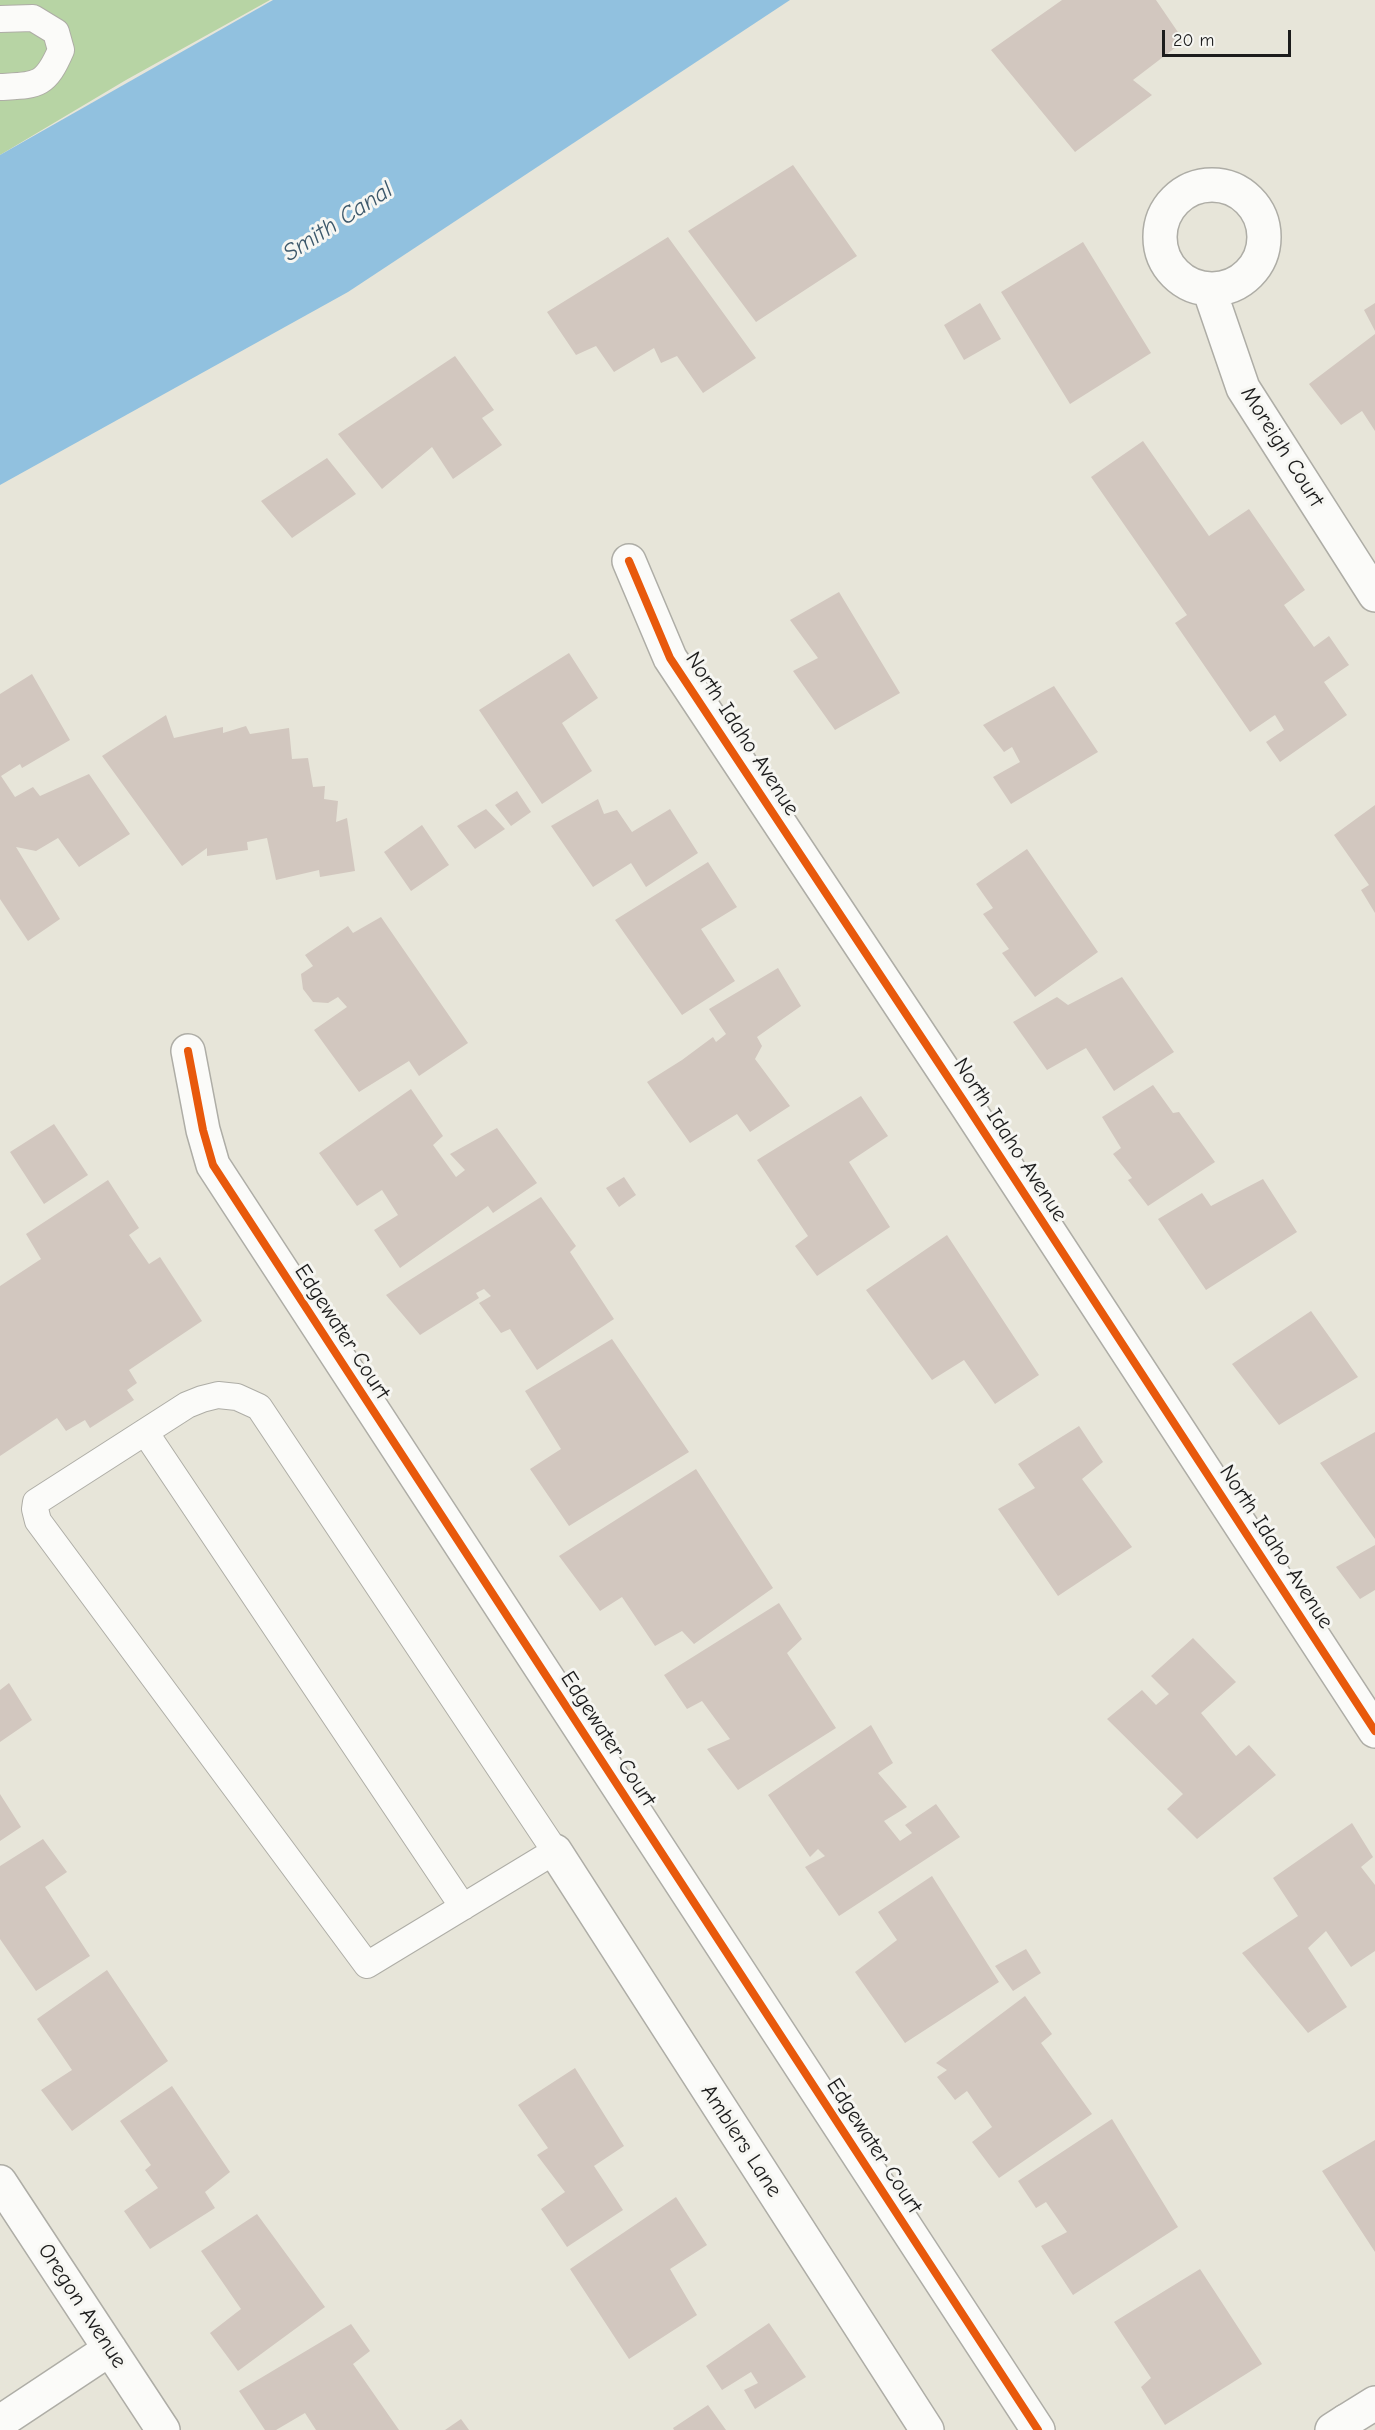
<!DOCTYPE html>
<html>
<head>
<meta charset="utf-8">
<style>
	body { margin:0 }
	#map { position:relative; width:1375px; height:2430px; overflow:hidden; background:#e7e5d9; font-family:"Comic Neue",sans-serif }
	canvas { display:block }
	.scale { position:absolute; left:1162px; top:30px; width:129px; height:27px; box-sizing:border-box; border:3px solid #1c1c1c; border-top:0; padding-left:8px; font-size:18px; line-height:21px; white-space:nowrap; color:#1c1c1c; -webkit-text-stroke:4px #f6f6f2; paint-order:stroke }
</style>
</head>
<body>
<div id="map">
<canvas width="1375" height="2430"></canvas>
<div class="scale">20 m</div>
</div>
<script>
const context = document.querySelector('canvas').getContext('2d');
context.lineJoin = 'round';
function paint(path, color) { context.fillStyle = color; context.fill(path, 'evenodd'); }
function strokePath(path, color, width, dash) { context.strokeStyle = color; context.lineWidth = width; context.lineCap = dash ? 'butt' : 'round'; context.setLineDash(dash || []); context.stroke(path); }
function write(font, color, halo, rows, align = 'center') {
  context.font = font + ' "Comic Neue",sans-serif'; context.lineWidth = 6; context.setLineDash([]); context.textBaseline = 'middle'; context.strokeStyle = halo; context.fillStyle = color; for (const [text, x, y, turn = 0] of rows) {
    context.save(); context.translate(x, y); context.rotate((+turn || 0) * Math.PI / 180); context.textAlign = isNaN(turn) ? turn : align; if (halo) context.strokeText(text, 0, 0); context.fillText(text, 0, 0); context.restore();
  }
}
paint(new Path2D(`
	M0 0H270L126 80 0 155Z`), '#b7d4a4');
paint(new Path2D(`
	M273 0H790L348 292 0 485V155Z`), '#91c1df');
paint(new Path2D(`
	M1062 0H1156L1184 41 1133 80 1152 95 1075 152 991 50Z
	M793 165 857 256 756 322 688 231Z
	M668 237 756 358 703 393 677 356 661 363 654 348 614 372 596 346 576 355 547 312Z
	M1083 242 1151 353 1070 404 1001 292Z
	M980 303 1001 339 964 360 944 325Z
	M1375 303V331L1364 310Z
	M1375 334V431L1362 411 1341 425 1309 384Z
	M455 356 494 410 482 418 502 445 453 479 432 447 382 489 338 434Z
	M1143 441 1209 536 1249 509 1305 590 1284 605 1314 647 1329 636 1349 665 1324 682 1347 715 1280 762 1266 742 1284 730 1275 715 1250 732 1175 623 1187 615 1091 477Z
	M327 458 356 494 292 538 261 501Z
	M839 592 900 693 835 730 793 671 818 658 790 620Z
	M569 653 598 698 562 723 592 771 542 804 479 710Z
	M32 674 70 740 22 768 20 764 1 776 15 797 33 787 40 796 89 774 130 834 79 867 58 838 36 851 16 847 60 919 28 941 0 899V694Z
	M1054 686 1098 752 1011 804 993 777 1020 762 1012 747 1004 752 983 725Z
	M166 715 174 738 223 727V733L246 726 250 734 289 728 292 759 308 758 313 787 325 786 324 799 338 801 336 822 347 818 355 871 320 877 319 870 276 880 267 838 247 842 248 850 207 856V848L182 866 102 756Z
	M517 791 531 812 511 826 495 805Z
	M598 799 604 814 617 810 632 832 670 809 698 853 646 887 631 863 593 887 551 826Z
	M1375 805V913L1361 890 1369 885 1334 835Z
	M486 809 505 829 475 849 457 826Z
	M422 825 449 865 411 891 384 852Z
	M1027 849 1098 952 1035 997 1002 953 1009 949 983 914 993 908 976 884Z
	M708 862 737 907 701 929 735 981 682 1015 615 920Z
	M381 917 468 1043 419 1076 409 1061 359 1092 314 1030 347 1007 338 997 328 1003 313 1002 303 989 301 974 313 966 305 955 348 926 353 933Z
	M778 968 801 1006 757 1037 762 1046 755 1059 790 1106 750 1132 737 1114 690 1143 647 1082 682 1060 713 1037 716 1042 726 1034 709 1009Z
	M1122 977 1174 1052 1114 1091 1086 1048 1047 1070 1013 1022 1057 997 1068 1005Z
	M1153 1085 1173 1113 1179 1112 1215 1162 1148 1206 1128 1180 1132 1178 1113 1154 1121 1148 1102 1117Z
	M411 1089 443 1136 433 1145 456 1177 465 1170 450 1154 497 1128 537 1183 493 1213 488 1206 400 1268 374 1230 398 1215 382 1190 357 1206 319 1153Z
	M861 1096 888 1136 849 1162 890 1227 817 1276 795 1246 808 1236 757 1160Z
	M54 1124 88 1175 44 1204 10 1152Z
	M624 1177 636 1195 619 1207 606 1188Z
	M1263 1179 1297 1232 1206 1290 1158 1219 1202 1193 1211 1206Z
	M108 1180 139 1228 129 1235 149 1264 160 1257 202 1321 129 1370 137 1383 127 1390 134 1400 90 1428 85 1420 66 1431 57 1418 0 1456V1286L41 1259 26 1234Z
	M541 1197 576 1246 570 1252 614 1319 537 1370 510 1329 501 1333 479 1303 491 1296 484 1289 476 1293 479 1298 420 1335 386 1295Z
	M947 1235 1039 1375 995 1404 964 1360 932 1380 866 1290Z
	M1311 1311 1358 1377 1279 1425 1232 1364Z
	M612 1339 689 1452 569 1526 530 1469 561 1449 525 1391Z
	M1079 1426 1103 1462 1082 1479 1132 1547 1058 1596 998 1509 1035 1488 1018 1464Z
	M1375 1432V1539L1320 1463Z
	M696 1469 773 1588 694 1644 682 1631 655 1646 622 1597 600 1611 559 1556Z
	M1375 1545V1590L1360 1599 1336 1567Z
	M779 1603 802 1639 787 1653 836 1728 738 1790 707 1749 730 1739 702 1701 687 1709 664 1675Z
	M1193 1638 1236 1682 1201 1713 1236 1756 1249 1745 1276 1775 1197 1839 1167 1809 1183 1794 1107 1719 1142 1690 1156 1705 1169 1694 1151 1676Z
	M9 1683 32 1720 0 1742V1690Z
	M871 1725 893 1763 878 1773 907 1807 884 1821 900 1841 912 1833 905 1825 936 1804 960 1837 839 1916 805 1867 825 1856 818 1849 810 1857 768 1795Z
	M0 1794 21 1827 0 1841Z
	M1352 1823 1373 1857 1361 1867 1375 1885V1951L1351 1967 1326 1931 1308 1948 1347 2007 1308 2033 1242 1953 1298 1916 1273 1878Z
	M43 1839 67 1872 45 1887 90 1956 36 1991 0 1939V1866Z
	M932 1876 999 1982 905 2043 855 1972 897 1940 878 1912Z
	M1026 1949 1041 1973 1013 1991 995 1966Z
	M107 1970 168 2061 72 2131 41 2090 72 2070 37 2019Z
	M1025 1996 1052 2034 1041 2043 1092 2114 999 2178 972 2142 992 2127 967 2091 955 2100 937 2077 947 2070 936 2063Z
	M575 2068 624 2146 594 2166 623 2210 567 2247 541 2209 565 2192 537 2155 548 2148 518 2105Z
	M172 2086 230 2172 205 2192 215 2208 150 2249 124 2211 158 2188 145 2170 151 2165 120 2121Z
	M1112 2119 1178 2227 1073 2295 1041 2246 1067 2232 1046 2202 1036 2208 1018 2181Z
	M1375 2140V2252L1322 2171Z
	M676 2197 707 2245 670 2269 697 2315 629 2359 570 2269Z
	M257 2214 325 2307 238 2371 210 2333 241 2309 201 2251Z
	M1200 2269 1262 2364 1165 2425 1141 2387 1151 2378 1114 2322Z
	M769 2323 806 2377 755 2409 744 2390 758 2383 751 2372 722 2390 706 2366Z
	M351 2324 370 2351 353 2364 399 2430H316L305 2413 276 2430H265L239 2391Z
	M708 2405 726 2430H674L673 2428Z
	M461 2419 469 2430H445Z`), '#d2c7bf');
const service = new Path2D(`
	M0 19 33 18 56 32 61 50C45 87 37 85 0 87
	M218 1395 237 1397 259 1407 555 1851 367 1965 38 1521 35 1509 36 1502 187 1405 202 1399Z
	M145 1432 463 1907`);
const minor = new Path2D(`
	M1160 237a52 52 0 1 1 104 0a52 52 0 1 1-104 0Z
	M1209 289 1243 388 1375 595
	M629 561 670 658 965 1103 1375 1731
	M188 1051 203 1130 213 1165 1038 2430
	M555 1851 927 2430
	M0 2182 163 2430
	M1346 2421 1375 2403
	M0 2422 110 2349`);
const tertiary = new Path2D(`
	M1332 2430 1346 2421`);
strokePath(service, '#aeada6', 28);
strokePath(minor, '#aeada6', 36);
strokePath(tertiary, '#aeada6', 36);
strokePath(service, '#fbfbf9', 26);
strokePath(minor, '#fbfbf9', 33);
strokePath(tertiary, '#fbfbf9', 33);
strokePath(new Path2D(`
	M629 561 670 658 965 1103 1375 1731
	M188 1051 203 1130 213 1165 1038 2430`), '#e8590c', 8);
write('22px', '#1c1c1c', '#f6f6f2', [
	["Moreigh Court",1282,447,58],
	["North Idaho Avenue",742,734,57],
	["North Idaho Avenue",1010,1140,57],
	["Edgewater Court",342,1332,57],
	["North Idaho Avenue",1276,1547,57],
	["Edgewater Court",608,1739,57],
	["Amblers Lane",741,2141,57],
	["Edgewater Court",874,2146,57],
	["Oregon Avenue",82,2306,57]
]);
write('italic 24px', '#3c586b', '#f6f6f2', [
	["Smith Canal",338,222,-33]
]);
</script>
</body>
</html>
